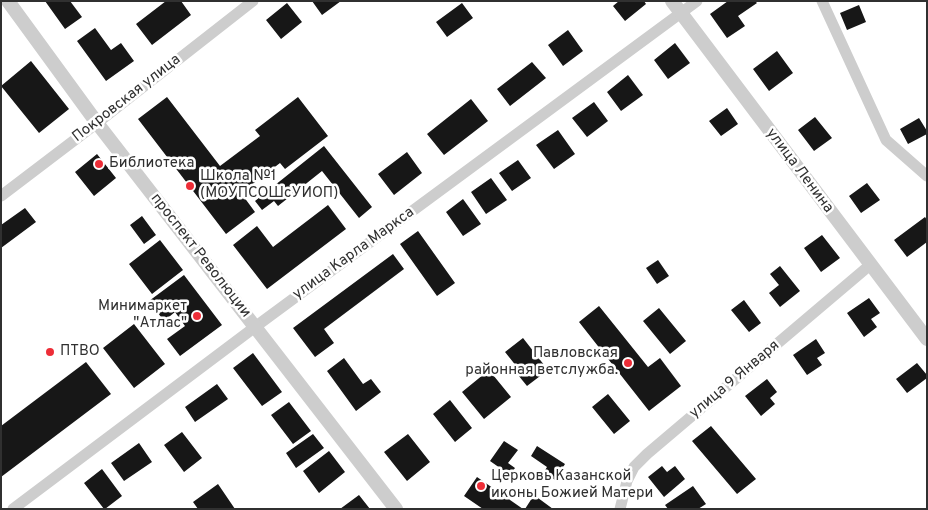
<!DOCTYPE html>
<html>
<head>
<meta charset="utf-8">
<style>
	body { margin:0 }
	#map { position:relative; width:928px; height:510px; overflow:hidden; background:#fff; font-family:Overpass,sans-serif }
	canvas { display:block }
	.frame { position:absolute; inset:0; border:2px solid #303030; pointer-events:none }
</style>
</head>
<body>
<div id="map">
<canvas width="928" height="510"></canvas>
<div class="frame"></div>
</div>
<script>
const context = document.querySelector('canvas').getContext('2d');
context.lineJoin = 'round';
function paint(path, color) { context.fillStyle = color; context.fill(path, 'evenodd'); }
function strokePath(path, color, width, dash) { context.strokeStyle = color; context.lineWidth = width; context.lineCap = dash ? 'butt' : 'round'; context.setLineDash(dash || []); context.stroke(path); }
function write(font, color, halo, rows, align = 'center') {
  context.font = font + ' Overpass,sans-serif'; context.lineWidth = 5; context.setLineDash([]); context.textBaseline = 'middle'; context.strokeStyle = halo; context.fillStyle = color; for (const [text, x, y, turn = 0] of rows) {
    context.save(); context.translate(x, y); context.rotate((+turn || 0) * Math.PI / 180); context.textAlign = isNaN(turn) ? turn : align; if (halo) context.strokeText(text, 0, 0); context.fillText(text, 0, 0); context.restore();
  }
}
paint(new Path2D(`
	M45 1H70L82 17 65 29Z
	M166 1H181L191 15 152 45 136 24Z
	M312 1H341L322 15Z
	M619 1H644L646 4 625 21 613 6Z
	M728 1H755L757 3 738 16 745 26 727 38 710 14Z
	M287 3 302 22 281 39 266 20Z
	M462 3 473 18 447 37 436 22Z
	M859 5 866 22 847 30 840 13Z
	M95 28 111 50 121 43 134 61 106 81 77 41Z
	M568 30 583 51 563 66 548 45Z
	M675 43 690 63 668 79 654 60Z
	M777 51 793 73 769 91 753 69Z
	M31 61 69 109 39 133 1 86Z
	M532 62 546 78 510 106 497 89Z
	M628 75 643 95 621 111 607 92Z
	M167 97 220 166 260 136 255 130 298 97 328 136 285 169 280 163 241 193 255 212 226 234 138 119Z
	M471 99 488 121 444 155 427 134Z
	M594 102 608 121 587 137 572 118Z
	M727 108 738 124 721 136 709 121Z
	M815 117 832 138 814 151 798 130Z
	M919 118 927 131V134L908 144 900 129Z
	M558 130 575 154 554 169 536 145Z
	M324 146 372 207 359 218 322 171 278 206 274 201 262 210 255 201Z
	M407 152 422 173 394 195 378 174Z
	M97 154 116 178 94 196 75 172Z
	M518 160 531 178 512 191 499 173Z
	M491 178 507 200 486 214 471 192Z
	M867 183 880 200 861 213 849 196Z
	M463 199 481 224 463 236 446 212Z
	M328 205 346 229 267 289 233 245 257 226 273 247Z
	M25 208 36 222 1 248V225Z
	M142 216 156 235 144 244 130 225Z
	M925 217 927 220V242L907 257 894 240Z
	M418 231 455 283 437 296 400 244Z
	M822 235 840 258 821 272 804 248Z
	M160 240 183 270 152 294 129 264Z
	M393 254 404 269 324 329 334 343 315 357 293 328Z
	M658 260 669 276 657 284 646 268Z
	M780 266 800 291 780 307 769 293 779 285 770 274Z
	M184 275 222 325 180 356 167 339 185 326 175 312 164 321 149 301Z
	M869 298 880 313 871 319 877 327 864 337 847 313Z
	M744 300 761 323 749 332 731 310Z
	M599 306 648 367 660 358 681 386 649 411 579 322Z
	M659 308 686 341 670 354 643 321Z
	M134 324 165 364 134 388 103 348Z
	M523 338 548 370 527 386 514 370 517 367 505 352Z
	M816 339 825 353 817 358 822 365 807 375 793 355Z
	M253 353 282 392 262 406 233 368Z
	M344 358 363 384 371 379 381 392 356 411 327 371Z
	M86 362 111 394 1 477V426Z
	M917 363 927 375V378L907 393 896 379Z
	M489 370 511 397 484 419 462 392Z
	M767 379 777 392 770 398 775 404 761 416 745 396Z
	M217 384 228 399 195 422 185 407Z
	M608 394 630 421 614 434 592 407Z
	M450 400 472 428 455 442 433 414Z
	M289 402 311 431 293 444 271 415Z
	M711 426 756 479 737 494 692 441Z
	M182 432 202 458 184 472 164 445Z
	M313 434 324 448 296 468 286 453Z
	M408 434 430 462 407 481 384 452Z
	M504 441 518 450 508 463 515 468 510 475 490 461Z
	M139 443 152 462 124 481 111 463Z
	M537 446 565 464 555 480 544 472 547 467 531 456Z
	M329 451 345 472 319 493 303 471Z
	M662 466 667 472 675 466 685 479 664 497 648 477Z
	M102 469 122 496 105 509H104L84 483Z
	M477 477 523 509H483L464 496Z
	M218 484 235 509H198L193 502Z
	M693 486 706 504 698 509H668L665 505Z
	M359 495 370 509H340Z
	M534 495 553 509H525Z`), '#171717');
strokePath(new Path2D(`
	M822 1 886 140 927 176
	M1 196 97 123 253 1
	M13 509 255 327 697 1
	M620 509 627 481 634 467 647 454 870 265`), '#cdcdcd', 11);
strokePath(new Path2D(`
	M8 1 97 123 396 509
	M672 1 927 339`), '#cdcdcd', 14);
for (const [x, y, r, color] of [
	[99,164,5,"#ed2d37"],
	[190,186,5,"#ed2d37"],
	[197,316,5,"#ed2d37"],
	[50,352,5,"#ed2d37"],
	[628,363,5,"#ed2d37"],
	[481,486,5,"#ed2d37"]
]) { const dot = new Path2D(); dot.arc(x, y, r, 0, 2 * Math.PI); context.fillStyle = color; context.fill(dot); strokePath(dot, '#fff', 2); }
write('15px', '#303030', '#fff', [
	["Покровская улица",127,99,-38],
	["улица Ленина",799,171,53],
	["улица Карла Маркса",354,254,-36],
	["проспект Революции",200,256,52],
	["улица 9 Января",735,380,-40]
]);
write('15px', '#303030', '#fff', [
	["Библиотека",109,164],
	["Школа №1",200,177],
	["(МОУПСОШсУИОП)",200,194],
	["Минимаркет",187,307,"right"],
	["\"Атлас\"",187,324,"right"],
	["ПТВО",60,352],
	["Павловская",618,354,"right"],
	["районная ветслужба.",618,371,"right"],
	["Церковь Казанской",491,477],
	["иконы Божией Матери",491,494]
], 'left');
</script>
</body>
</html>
